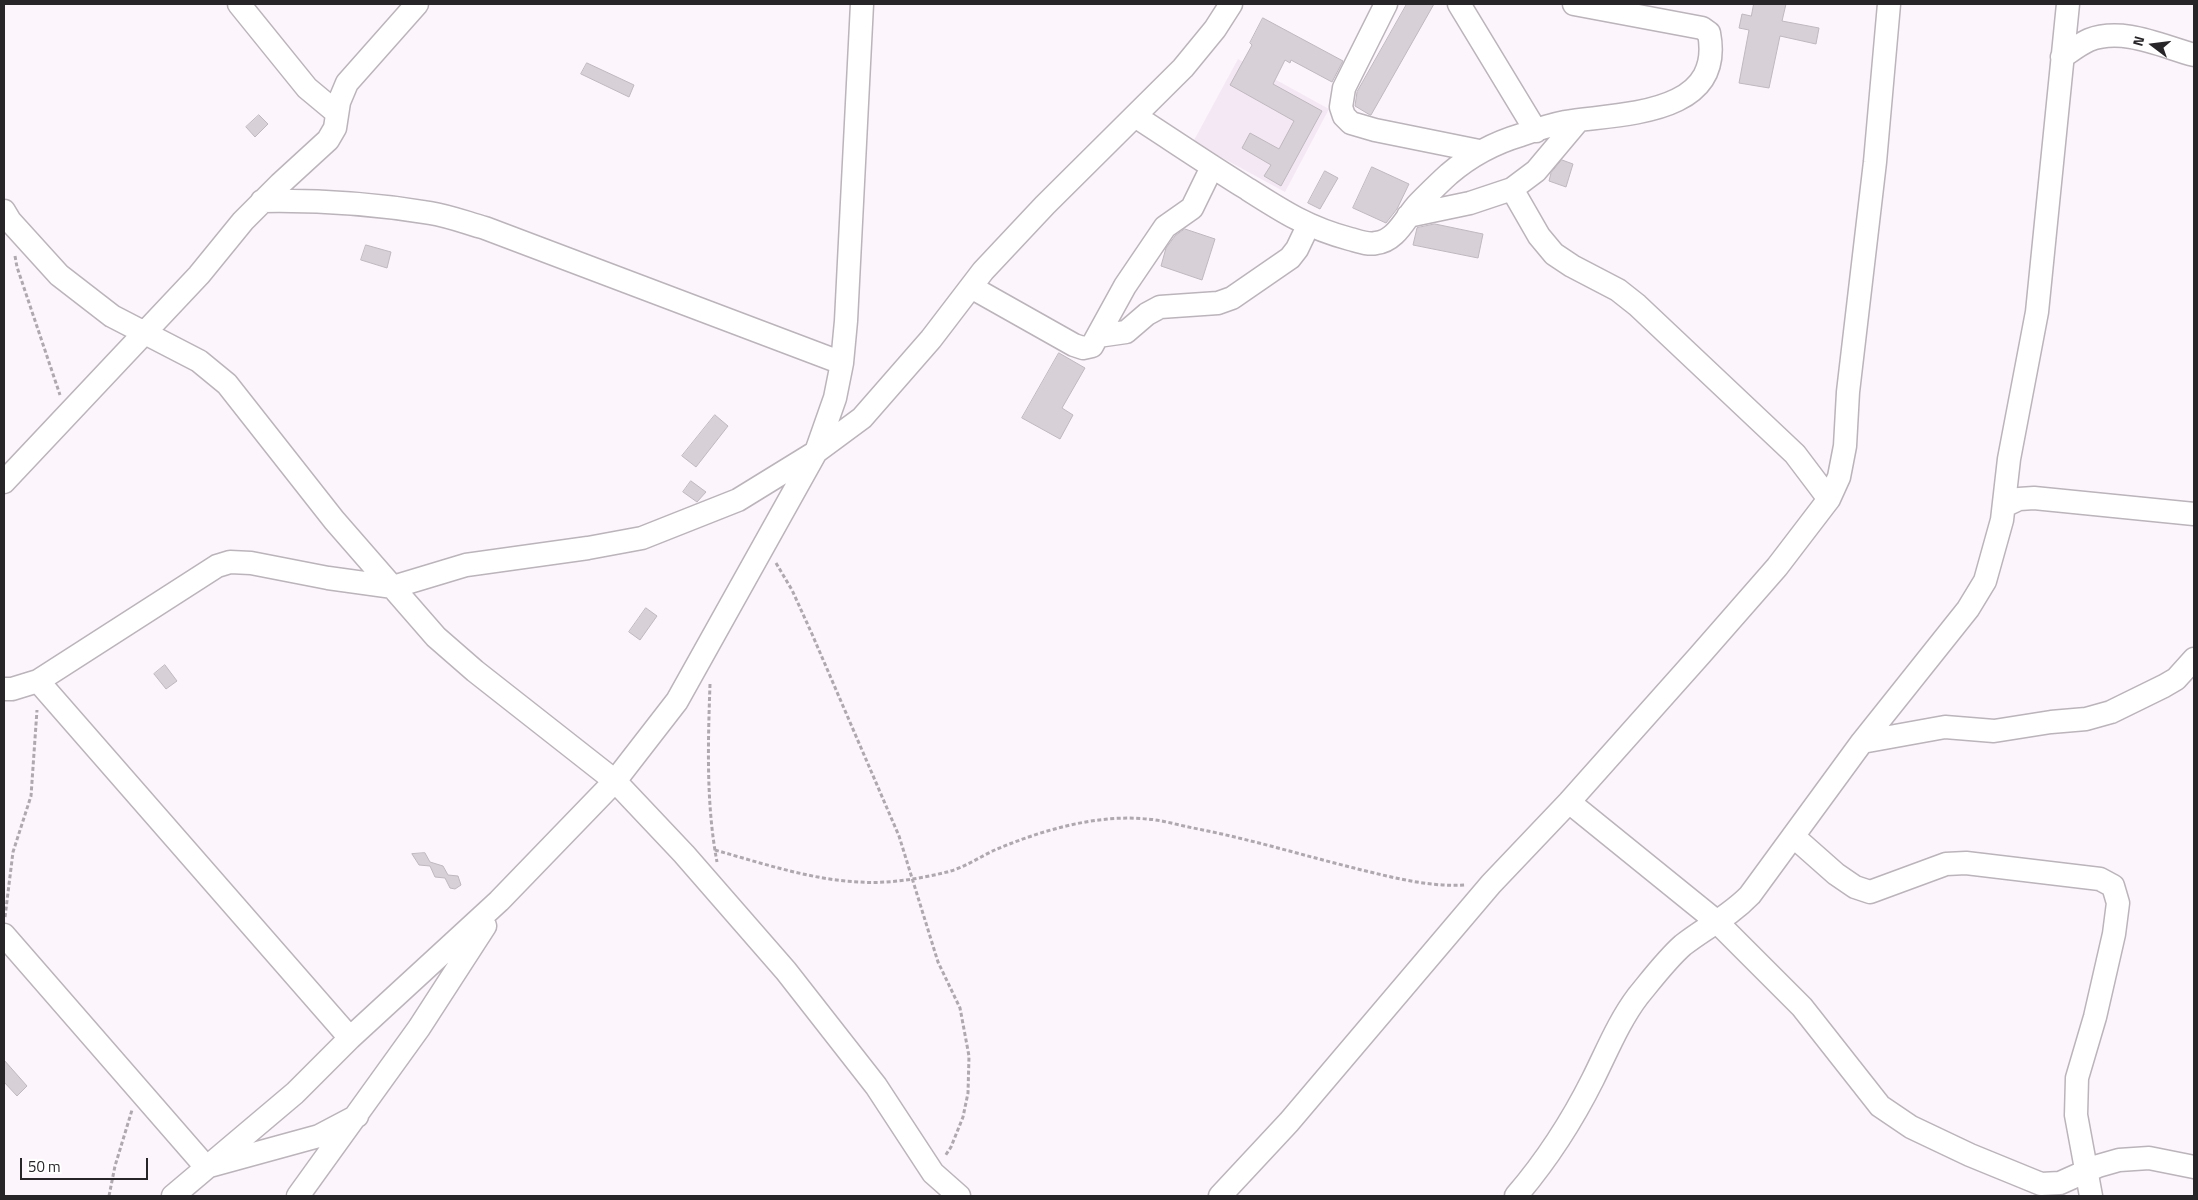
<!DOCTYPE html>
<html>
<head>
<meta charset="utf-8">
<style>
	body { margin:0 }
	#map { position:relative; width:2198px; height:1200px; overflow:hidden; background:#fcf5fc; font-family:"Titillium Web",sans-serif }
	canvas { display:block }
	.frame { position:absolute; inset:0; border:5px solid #282528; pointer-events:none }
	.north { position:absolute; left:2128px; top:20px; width:50px; height:50px; -webkit-text-stroke:4px #fff; paint-order:stroke; rotate:285deg; font-size:14px; font-weight:700; line-height:20px; text-align:center; color:#282528 }
	.north::after { content:''; display:block; margin:auto; width:18px; height:22px; background:#282528; clip-path:polygon(50% 0,100% 100%,50% 72%,0 100%) }
	.scale { position:absolute; left:20px; top:1158px; width:128px; height:22px; box-sizing:border-box; border:2px solid #282528; border-top:0; padding-left:6px; font-size:15px; line-height:18px; white-space:nowrap; color:#282528; -webkit-text-stroke:4px #fff; paint-order:stroke }
</style>
</head>
<body>
<div id="map">
<canvas width="2198" height="1200"></canvas>
<div class="frame"></div>
<div class="north">N</div>
<div class="scale">50 m</div>
</div>
<script>
const context = document.querySelector('canvas').getContext('2d');
context.lineJoin = 'round';
function paint(path, color) { context.fillStyle = color; context.fill(path, 'evenodd'); }
function strokePath(path, color, width, dash) { context.strokeStyle = color; context.lineWidth = width; context.lineCap = dash ? 'butt' : 'round'; context.setLineDash(dash || []); context.stroke(path); }
paint(new Path2D(`
	M1238 59 1329 109 1285 192 1193 142Z`), '#f5e8f5');
const building = new Path2D(`
	M1407 4H1434L1371 115H1370L1355 106 1357 92Z
	M1754 4H1786L1782 21 1819 28 1816 44 1780 36 1769 88 1739 83 1749 30 1739 28 1742 14 1751 16Z
	M1263 18 1343 61 1332 82 1291 60 1290 63 1285 60 1273 84 1322 111 1281 186 1264 176 1271 165 1242 148 1250 133 1279 149 1294 121 1230 85 1252 45 1250 43Z
	M587 63 634 85 629 97 581 74Z
	M259 115 268 124 255 137 246 127Z
	M1562 160 1573 164 1566 187 1549 181 1551 173Z
	M1372 167 1409 184 1397 209 1386 223 1353 208Z
	M1325 171 1338 178 1320 209 1308 203Z
	M1435 224 1483 234 1478 258 1413 245 1417 228Z
	M1185 229 1215 239 1202 280 1161 266 1166 248 1175 236Z
	M366 245 391 252 387 268 361 260Z
	M1059 353 1085 368 1062 408 1073 415 1060 439 1022 418Z
	M715 415 728 426 696 467 682 456Z
	M691 481 706 492 697 502 683 492Z
	M646 608 657 616 640 640 629 632Z
	M165 665 177 681 166 689 154 674Z
	M425 853 430 862 443 866 448 875 458 876 461 885 455 889 450 888 445 878 435 877 430 866 419 865 412 854Z
	M4 1060 27 1086 17 1096 4 1082Z`);
paint(building, '#d7d0d6');
strokePath(building, '#bfb8bf', 1);
const minor = new Path2D(`
	M239 4 307 88 337 113
	M1386 4 1344 88 1341 107 1344 116 1351 123 1375 130 1479 151
	M1459 4 1536 131
	M2062 57C2071 51 2080 44 2089 40 2123 27 2161 46 2194 55
	M1135 116C1172 140 1209 165 1246 188 1282 211 1308 228 1350 239 1358 241 1368 245 1376 243 1397 241 1406 216 1419 203 1429 193 1439 183 1449 174 1470 156 1494 143 1521 135 1535 130 1550 125 1565 122 1619 113 1725 117 1709 33L1702 28 1574 4
	M1512 189 1539 236 1554 254 1572 266 1618 290 1637 305 1795 454 1829 499
	M262 201C318 200 375 204 430 213 449 216 467 223 485 228L842 363
	M4 211 10 221 59 275 112 316 199 361 227 384 334 520 436 637 475 671 615 781 684 854 786 971 876 1086 933 1173 959 1196
	M1408 216 1470 203 1512 189 1536 171 1578 121
	M971 287 1074 345 1083 348 1092 346 1125 286 1165 227 1192 208 1212 167
	M1098 336 1126 332 1147 314 1160 307 1218 303 1232 298 1290 258 1297 249 1308 226
	M4 482 199 275 243 221 280 184 328 140 335 128 339 102 347 83 417 4
	M2004 506 2019 499 2034 498 2194 514
	M38 681 350 1038
	M4 689H12L38 681 217 566 230 562 251 563 328 578 393 587 466 565 588 548 642 538 738 500 816 452 862 418 931 339 983 271 1045 205 1183 68 1215 29 1231 4
	M1862 742 1945 727 1994 731 2051 722 2086 719 2111 712 2164 686 2176 679 2194 659
	M1569 802 1716 921 1802 1007 1880 1106 1911 1127 1970 1155 2041 1184 2060 1183 2098 1166 2119 1160 2149 1158 2194 1167
	M1793 836 1836 874 1855 887 1870 892 1946 864 1966 863 2100 879 2113 886 2118 903 2114 934 2095 1017 2077 1078 2076 1115 2091 1196
	M4 935 206 1167 319 1136 357 1116
	M173 1196 295 1093 350 1038 499 901 615 781 677 701 816 452 835 398 842 363 846 321 862 4
	M298 1196 419 1028 485 926
	M1220 1196 1289 1122 1491 884 1569 802 1700 655 1777 567 1829 499 1839 477 1845 446 1848 392 1875 162 1889 4
	M1516 1196C1546 1161 1572 1121 1593 1079 1607 1051 1619 1021 1638 996 1652 979 1667 959 1683 945 1706 927 1730 916 1750 895L1862 742 1968 609 1985 581 2002 520 2009 459 2037 312 2068 4`);
strokePath(minor, '#bbb4ba', 25);
strokePath(new Path2D(`
	M15 256 17 267 60 395
	M776 563 792 590 812 634 899 836 938 962 960 1008 969 1056 968 1093 963 1117 951 1147 945 1156
	M710 684C708 743 706 804 717 862
	M715 850C761 863 812 880 859 882 888 884 919 879 947 872 964 868 981 856 997 849 1043 830 1097 814 1147 819 1162 820 1178 825 1193 828 1251 839 1308 857 1366 871 1399 879 1431 887 1465 885
	M5 917 13 852 31 796 37 710
	M109 1196 115 1166 132 1110`), '#afa9af', 3, [4, 2.5]);
strokePath(minor, '#fff', 22);
</script>
</body>
</html>
